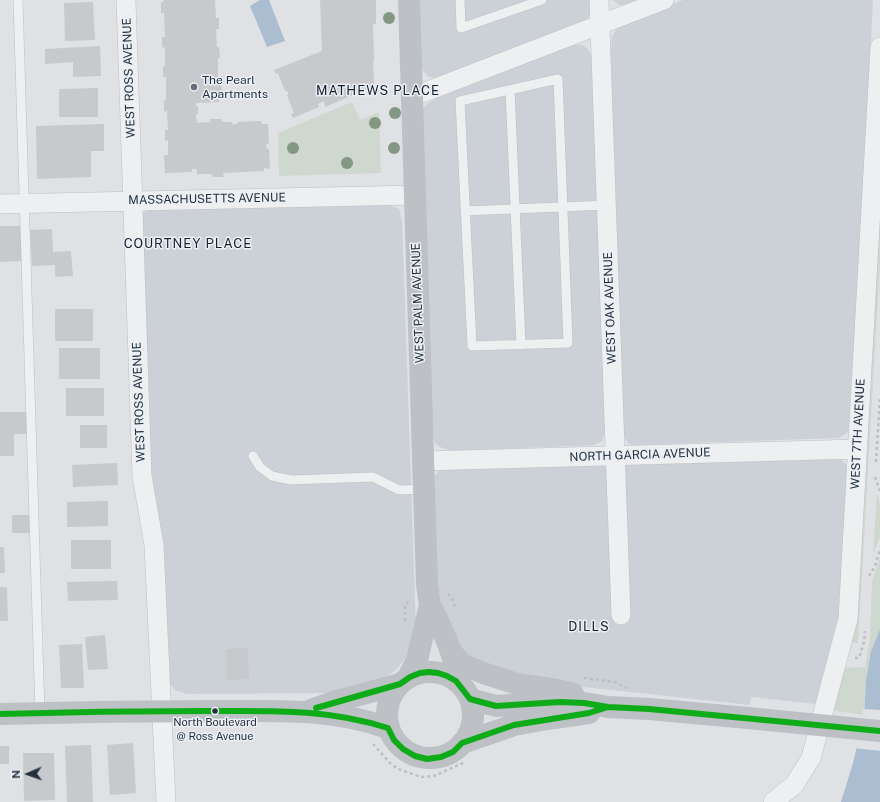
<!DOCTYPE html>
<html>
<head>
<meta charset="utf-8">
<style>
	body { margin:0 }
	#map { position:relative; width:880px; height:802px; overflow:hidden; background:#dfe1e4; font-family:"Public Sans",sans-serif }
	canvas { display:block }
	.north { position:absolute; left:8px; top:754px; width:40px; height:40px; -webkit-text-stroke:3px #ebf0f5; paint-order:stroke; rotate:268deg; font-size:11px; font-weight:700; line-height:16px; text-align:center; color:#252f3e }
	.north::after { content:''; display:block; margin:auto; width:14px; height:18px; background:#252f3e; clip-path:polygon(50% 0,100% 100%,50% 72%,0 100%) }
</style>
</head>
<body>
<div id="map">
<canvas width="880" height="802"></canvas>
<div class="north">N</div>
</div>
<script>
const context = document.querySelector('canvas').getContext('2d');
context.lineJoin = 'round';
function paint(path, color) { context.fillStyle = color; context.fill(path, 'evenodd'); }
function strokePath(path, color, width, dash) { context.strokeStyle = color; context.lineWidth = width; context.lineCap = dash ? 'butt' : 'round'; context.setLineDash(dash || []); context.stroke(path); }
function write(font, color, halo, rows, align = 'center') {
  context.font = font + ' "Public Sans",sans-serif'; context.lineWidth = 3; context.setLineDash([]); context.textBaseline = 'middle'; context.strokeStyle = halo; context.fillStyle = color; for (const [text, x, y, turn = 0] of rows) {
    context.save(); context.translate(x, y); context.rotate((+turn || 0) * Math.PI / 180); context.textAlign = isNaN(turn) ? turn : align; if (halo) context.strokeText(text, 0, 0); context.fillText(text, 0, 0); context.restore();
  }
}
paint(new Path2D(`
	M417 0H591L590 14 586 21 436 78 429 77 423 71 420 61Z
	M612 0H644L628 6 620 5Z
	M683 0H873L851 424 847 433 838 438 635 445 629 444 625 438 623 433 611 54 612 36 618 27 629 21Z
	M572 45H582L587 48 593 58 606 429 602 441 594 445 453 451 440 447 435 443 431 429 422 109 427 104 437 98Z
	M389 205 399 209 402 221 416 629 410 652 396 670 379 682 337 693 187 694 175 690 167 680 149 497 137 223 143 213 153 208Z
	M841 459 846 465 848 474 839 610 838 623 815 704 751 697 750 705 519 680 469 661 451 635 442 609 437 579 433 483 435 475 440 470Z`), '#ccd1d8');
paint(new Path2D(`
	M352 102 360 120 379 112 381 173 279 176 278 133Z
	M880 177V263L858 643H849Z
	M877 492 880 505V537L873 555Z
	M880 557V629L871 651 866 680 864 715 832 710 843 668 865 667 870 638 872 582Z`), '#cfd8cf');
paint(new Path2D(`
	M260 0H269L285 41 267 47 250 6Z
	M880 629V802H841L853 763 864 717 866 680 871 651Z`), '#abbed1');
paint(new Path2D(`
	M863 709 880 710V751L854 748 862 716Z`), '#dfe1e4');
paint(new Path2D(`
	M163 0H215L216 18H219V29H216L217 47H219L220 58H218V81H221L222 92H219V102L196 103V106H198V114H196L197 123 210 122V119H221L223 122H231L232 124H237L238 122 261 121 262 124H268L269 144H266L267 149H269L270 169 264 168V171L223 173 224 177H213L212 174H197V169H192V172L165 173 164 155H168V140L165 141V130H168L167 111 164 112V100H166V77H163V66H165V48L162 47V37H165L164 13H161V2H164Z
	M320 0H376V24H373L374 61H373L374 86 325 107 324 101 318 104 319 107 293 118 291 114 294 113 287 95 289 94 287 91H285L278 73 276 74 274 70 322 51Z
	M93 2 95 40 65 41 64 3Z
	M100 46 101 76 73 77V62L45 64V49Z
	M98 88V117H59V89Z
	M104 124V151H91V177L37 179 36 126Z
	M0 226H22L23 261 0 262Z
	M52 229 53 252 71 251 73 276 55 277V265L32 266 30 230Z
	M55 309H93V341H55Z
	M59 348H100V379H59Z
	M66 388H104V416H66Z
	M0 412H27V434H14V456H0Z
	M80 425H107V448H80Z
	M117 463 118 485 73 487 72 465Z
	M108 501V526L67 527V502Z
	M12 515H31L30 533H12Z
	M71 540H111V569H71Z
	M0 547H4L5 573H0Z
	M117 581 118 600 68 601 67 582Z
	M0 587H7L8 621H0Z
	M105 635 108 669 88 670 85 637Z
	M82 644 84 688H61L59 645Z
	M248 648 249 679 227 680 226 649Z
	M133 743 136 793 110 795 107 745Z
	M91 745 93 802H67L65 746Z
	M0 746H9V764H0Z
	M23 753H54L55 800 24 801Z`), '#c7c9cc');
const lane = new Path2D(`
	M18 0 40 713
	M460 0 461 28 542 0
	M558 79 568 343 472 346 460 101Z
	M510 90 521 345
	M465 211 607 205
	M253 456 260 467 272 476 291 480 373 477 399 490 424 489`);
const street = new Path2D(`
	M126 0 142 476 154 545 166 802
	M599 0 621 615
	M412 97 664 0
	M0 204 415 195
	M423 461 857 449
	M773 802 794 785 811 758 848 619 880 47`);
strokePath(lane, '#bdbfc2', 10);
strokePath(street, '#bdbfc2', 20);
strokePath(new Path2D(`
	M876 462 880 397
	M875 477 880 491
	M869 576 875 566 880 549
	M448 594 452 597 455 608
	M405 621V605L410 600
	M855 658H859L864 642 865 631
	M584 678 615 682 627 688
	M373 744 390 763 398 769 421 777 434 776 465 762`), '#bebfc4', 2.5, [3, 3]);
strokePath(lane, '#eeeff1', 9);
strokePath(street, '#eeeff1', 19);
strokePath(new Path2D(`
	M430 605C441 625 449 644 455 665
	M451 652 462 664 483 673 517 684 557 690 573 694
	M387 715a43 43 0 1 1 86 0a43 43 0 1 1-86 0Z
	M408 678 417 660 430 605 427 584 424 489 409 0
	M470 699 496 706 560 702 584 703 608 707 649 709 748 718
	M311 710 337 701 400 684
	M0 714C74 712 147 711 221 711 279 711 333 708 388 728
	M462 743 514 725 547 719 589 713`), '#bdc0c4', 22);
strokePath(new Path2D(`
	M748 718 880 731`), '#bdc0c4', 22);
strokePath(new Path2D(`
	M316 708 400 684 410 677 420 673 429 672 438 673 447 676 456 681 470 699 496 706 560 702 584 703 608 707 649 709 880 731
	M0 714C68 712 136 711 204 711 269 711 325 708 388 728L394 740 403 749 415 756 427 759 441 757 453 752 462 743 514 725 589 713 608 707`), '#0fac19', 6);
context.fillStyle = '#849782';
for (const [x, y] of [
	[389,18],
	[395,113],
	[375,123],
	[293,148],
	[394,148],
	[347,163]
]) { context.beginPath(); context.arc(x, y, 6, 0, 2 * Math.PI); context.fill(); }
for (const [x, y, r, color] of [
	[194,87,4,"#666d78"],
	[215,711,3.5,"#252f3e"]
]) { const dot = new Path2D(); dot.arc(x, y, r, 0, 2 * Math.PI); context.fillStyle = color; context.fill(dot); strokePath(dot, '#ebf0f5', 1.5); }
write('11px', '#252f3e', '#ebf0f5', [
	["North Boulevard",215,723],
	["@ Ross Avenue",215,737]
]);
write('12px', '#252f3e', '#ebf0f5', [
	["WEST ROSS AVENUE",129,78,-92],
	["MASSACHUSETTS AVENUE",207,199,-1],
	["WEST PALM AVENUE",418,303,-92],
	["WEST OAK AVENUE",610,308,-92],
	["WEST ROSS AVENUE",139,402,-92],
	["WEST 7TH AVENUE",858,434,-87],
	["NORTH GARCIA AVENUE",640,455,-2]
]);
write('12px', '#252f3e', '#ebf0f5', [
	["The Pearl",202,80],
	["Apartments",202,94]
], 'left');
context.letterSpacing = '1px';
write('13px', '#18202e', '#ebf0f5', [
	["MATHEWS PLACE",378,91],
	["COURTNEY PLACE",188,244],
	["DILLS",589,627]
]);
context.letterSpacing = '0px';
</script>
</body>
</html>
